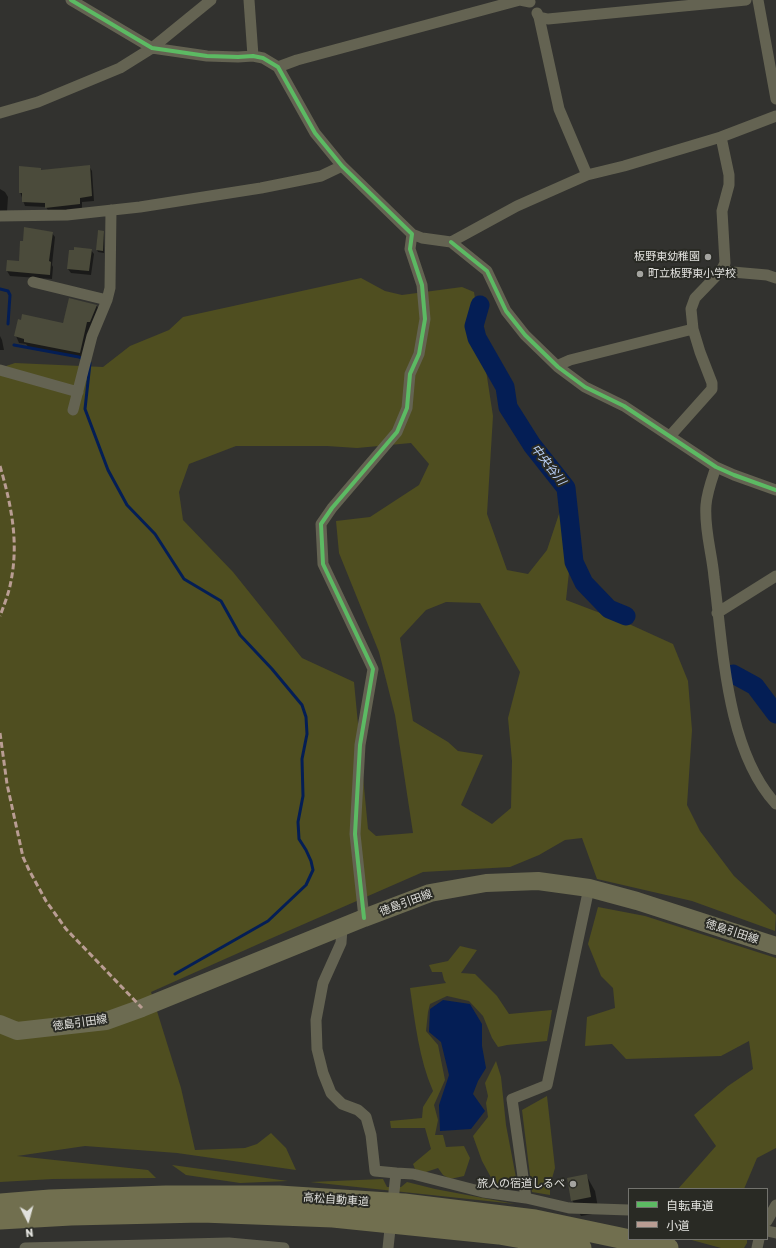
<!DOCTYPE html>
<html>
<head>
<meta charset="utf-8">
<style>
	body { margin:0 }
	#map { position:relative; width:776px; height:1248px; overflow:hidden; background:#32322f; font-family:Rubik,"Noto Sans JP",sans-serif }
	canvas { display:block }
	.legend { position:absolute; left:628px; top:1188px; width:140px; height:52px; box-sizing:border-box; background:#292a24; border:1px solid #73736e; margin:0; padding:5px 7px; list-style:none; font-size:12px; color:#e1e1dd }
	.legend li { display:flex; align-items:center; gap:8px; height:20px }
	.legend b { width:20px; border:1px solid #73736e }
	.north { position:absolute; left:8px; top:1200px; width:40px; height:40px; -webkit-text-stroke:3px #292a24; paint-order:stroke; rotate:174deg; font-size:11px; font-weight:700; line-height:16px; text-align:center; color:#e1e1dd }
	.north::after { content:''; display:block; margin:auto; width:14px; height:18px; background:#e1e1dd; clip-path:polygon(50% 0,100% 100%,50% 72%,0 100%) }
</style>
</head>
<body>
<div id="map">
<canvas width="776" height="1248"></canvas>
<ul class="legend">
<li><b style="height:5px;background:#5cba63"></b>自転車道</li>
<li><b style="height:5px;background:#b99d93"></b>小道</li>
</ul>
<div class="north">N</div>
</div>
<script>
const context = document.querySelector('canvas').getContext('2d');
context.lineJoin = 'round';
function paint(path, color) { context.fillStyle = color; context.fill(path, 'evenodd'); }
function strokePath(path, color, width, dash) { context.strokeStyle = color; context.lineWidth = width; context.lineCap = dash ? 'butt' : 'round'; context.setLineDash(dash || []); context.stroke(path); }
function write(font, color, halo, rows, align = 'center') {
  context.font = font + ' Rubik,"Noto Sans JP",sans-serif'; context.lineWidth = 4; context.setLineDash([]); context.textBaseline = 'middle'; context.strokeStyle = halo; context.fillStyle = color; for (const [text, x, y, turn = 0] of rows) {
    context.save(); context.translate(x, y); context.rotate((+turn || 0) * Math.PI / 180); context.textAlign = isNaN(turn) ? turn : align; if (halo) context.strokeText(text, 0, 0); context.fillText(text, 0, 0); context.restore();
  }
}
paint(new Path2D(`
	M361 278 385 291 402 295 462 287 474 292 493 416 487 514 507 570 528 574 547 550 560 511 575 516 566 600 629 624 673 644 688 681 692 730 687 805 700 831 734 876 776 915 775 931 692 901 597 879 582 838 565 840 539 855 510 867 423 872 272 938 151 992 181 1088 195 1150 245 1148 257 1144 271 1133 286 1148 296 1170 177 1153 85 1146 17 1156 148 1170 156 1178 53 1179 0 1182V368L15 363 103 367 130 346 169 330 183 317ZM411 443 429 464 419 485 370 517 336 521 339 553 379 652 395 715 413 833 376 836 368 829 354 682 302 658 233 572 183 520 179 492 189 464 236 446H327L357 448ZM446 602 480 603 520 672 508 718 512 761 511 808 492 824 461 805 483 755 458 751 448 742 413 721 400 638 426 610Z
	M598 907 645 916 776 958V1148L757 1158 744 1189H678L716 1146 694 1115 728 1086 753 1069 749 1041 721 1056 626 1059 612 1044 585 1046 587 1017 615 1008 613 988 601 976 588 944Z
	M460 946 477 950 461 973 475 974 497 996 509 1014 552 1010 547 1041 507 1045 498 1047 492 1038 483 1016 469 1001 447 996 430 1004 428 1012 426 1031 438 1045 445 1080 434 1105 438 1120 435 1135H443L446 1147 464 1146 470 1158 464 1176 450 1179 443 1175 438 1168 423 1173 415 1169 413 1164 431 1149 425 1128H391L390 1121 422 1118 423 1107 433 1091C419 1059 415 1022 410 988L446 983 444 980 442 972H432L429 965 448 961Z
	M496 1061 501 1077 506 1125 518 1188 494 1183 482 1161 473 1136 488 1117 486 1103 488 1096 485 1083Z
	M547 1096 555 1168 550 1185V1195L532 1192 522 1110Z
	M172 1165 288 1181 240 1183 186 1175Z
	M383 1179 387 1187H401L407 1182 435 1189 515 1204 310 1182Z
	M688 1239H747V1243L744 1248H721Z`), '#4f4e20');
paint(new Path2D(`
	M443 1000 470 1004 482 1024V1046L486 1068 478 1081 473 1094 485 1111 471 1129 440 1131 439 1105 449 1075 441 1042 429 1032 430 1009Z`), '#041e55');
paint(new Path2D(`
	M89 166 92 171 94 201 82 202V209L49 212 46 207 25 206 20 192 42 171Z
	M0 189 5 192 8 197 7 212 0 211Z
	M98 231 103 232 104 234V253L98 252 97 250Z
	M52 233 55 237 52 265 53 267 52 279 10 276 7 271Z
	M91 250 94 254 91 275 71 273 68 269Z
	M70 299 97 306 100 312 84 359 29 348 26 344 19 343 16 336 63 324Z
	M0 336 2 340 4 350H0Z
	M586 1175 595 1191 599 1213 581 1216 572 1200Z`), '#0007');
strokePath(new Path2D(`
	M0 289 8 291 10 295 8 324
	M14 345 79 357 84 360
	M90 363 85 409 108 470 127 505 155 534 184 579 221 601 240 635 272 669 302 705 306 717 307 734 302 759 303 796 298 822 299 839 306 850 311 861 313 870 306 885 268 921 175 974`), '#041e55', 3);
strokePath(new Path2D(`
	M480 305 474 326 477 338 505 387 508 407 532 445 566 488 574 562 584 583 609 609 626 616
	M733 674 755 686 776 714`), '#041e55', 19);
paint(new Path2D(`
	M90 165 92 196 80 198V204L45 208V203L22 202V193H19V166L41 168V170Z
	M24 227 53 232 49 261 51 262 50 275 6 271 7 260 19 261 20 241H23Z
	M98 230 104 231 103 251 96 250Z
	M74 247 92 249 89 271 67 269 69 250H74Z
	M69 298 97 305 90 322H87L80 353 24 342V339L14 336 18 319 21 320 22 314 63 323Z
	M587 1174 591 1197 571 1201 567 1178Z`), '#4b4b3b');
strokePath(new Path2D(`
	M71 0 152 48 207 56 238 57 253 56 263 58 278 67 315 133 342 166 412 234 410 249 422 285 425 319 419 354 410 374 407 408 397 432 332 508 321 524 323 564 373 669 360 745 355 834 364 918
	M249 0 253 56
	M758 0 776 99
	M537 13 539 17 559 109 587 175
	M539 17 548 19 746 0
	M278 67 297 60 520 0 530 2
	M0 113 38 102 120 68 152 48 211 0
	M0 216 67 215 140 207 261 188 321 176 342 166
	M412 234 422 238 451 242 517 206 587 175 624 166 721 137 776 116
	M451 242 487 271 506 311 525 335 558 367 585 387 624 406 716 467 734 475 776 490
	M721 271 767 275 776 278
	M33 282 107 300
	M693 329 691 309 695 298 721 271 725 263 722 211 729 185V175L721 137
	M558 367 561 364 570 360 693 329 700 352 712 383V389L670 436
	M0 370 78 392
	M73 410 92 336 107 300 110 288 111 210
	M716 467C712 479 707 492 706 505 704 529 712 553 714 577 723 647 726 750 776 804
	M717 613 776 576
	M342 928 341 943 323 983 316 1020 317 1049 323 1073 331 1093 342 1104 358 1110 366 1117 371 1135 375 1171 396 1173 388 1248
	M396 1173 413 1174 483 1192 526 1198 569 1208 629 1210
	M526 1198 512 1099 547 1085 589 888
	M767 1221 776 1205
	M767 1231 776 1233
	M25 1248 229 1243 284 1248
	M757 1248 759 1239`), '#646352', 11);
strokePath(new Path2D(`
	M0 1024 17 1031 106 1021 142 1008 364 918 430 893 486 883 538 881 589 888 637 901 776 946`), '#6c6b51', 18);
strokePath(new Path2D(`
	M0 1204 50 1200 166 1196H279L404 1204 535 1220 668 1248
	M0 1219 71 1215 202 1212 333 1217 499 1234 581 1248`), '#716f4f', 21);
strokePath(new Path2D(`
	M0 466C11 504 19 541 11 581 9 593 4 605 0 616
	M0 733 7 784 23 857 29 870 46 901 66 929 142 1008`), '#b99d93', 3, [6, 3]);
strokePath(new Path2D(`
	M71 0 152 48 207 56 238 57 253 56 263 58 278 67 315 133 342 166 412 234 410 249 422 285 425 319 419 354 410 374 407 408 397 432 332 508 321 524 323 564 373 669 360 745 355 834 364 918
	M451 242 487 271 506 311 525 335 558 367 585 387 624 406 716 467 734 475 776 490`), '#5cba63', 4);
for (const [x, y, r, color] of [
	[708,257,4,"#a4a4a0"],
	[640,274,4,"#a4a4a0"],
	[573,1184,4,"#a4a4a0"]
]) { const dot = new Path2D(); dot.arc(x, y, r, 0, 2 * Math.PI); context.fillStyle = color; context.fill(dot); strokePath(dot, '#292a24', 1.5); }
write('11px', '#e1e1dd', '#292a24', [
	["板野東幼稚園",700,257],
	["町立板野東小学校",648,274,"left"],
	["旅人の宿道しるべ",565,1184]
], 'right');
write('11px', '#e1e1dd', '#292a24', [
	["徳島引田線",406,903,-20],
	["徳島引田線",732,932,18],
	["徳島引田線",80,1023,-8],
	["高松自動車道",336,1200,4]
]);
write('italic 12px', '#b8cef4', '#292a24', [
	["中央谷川",548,465,52]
]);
</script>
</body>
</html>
